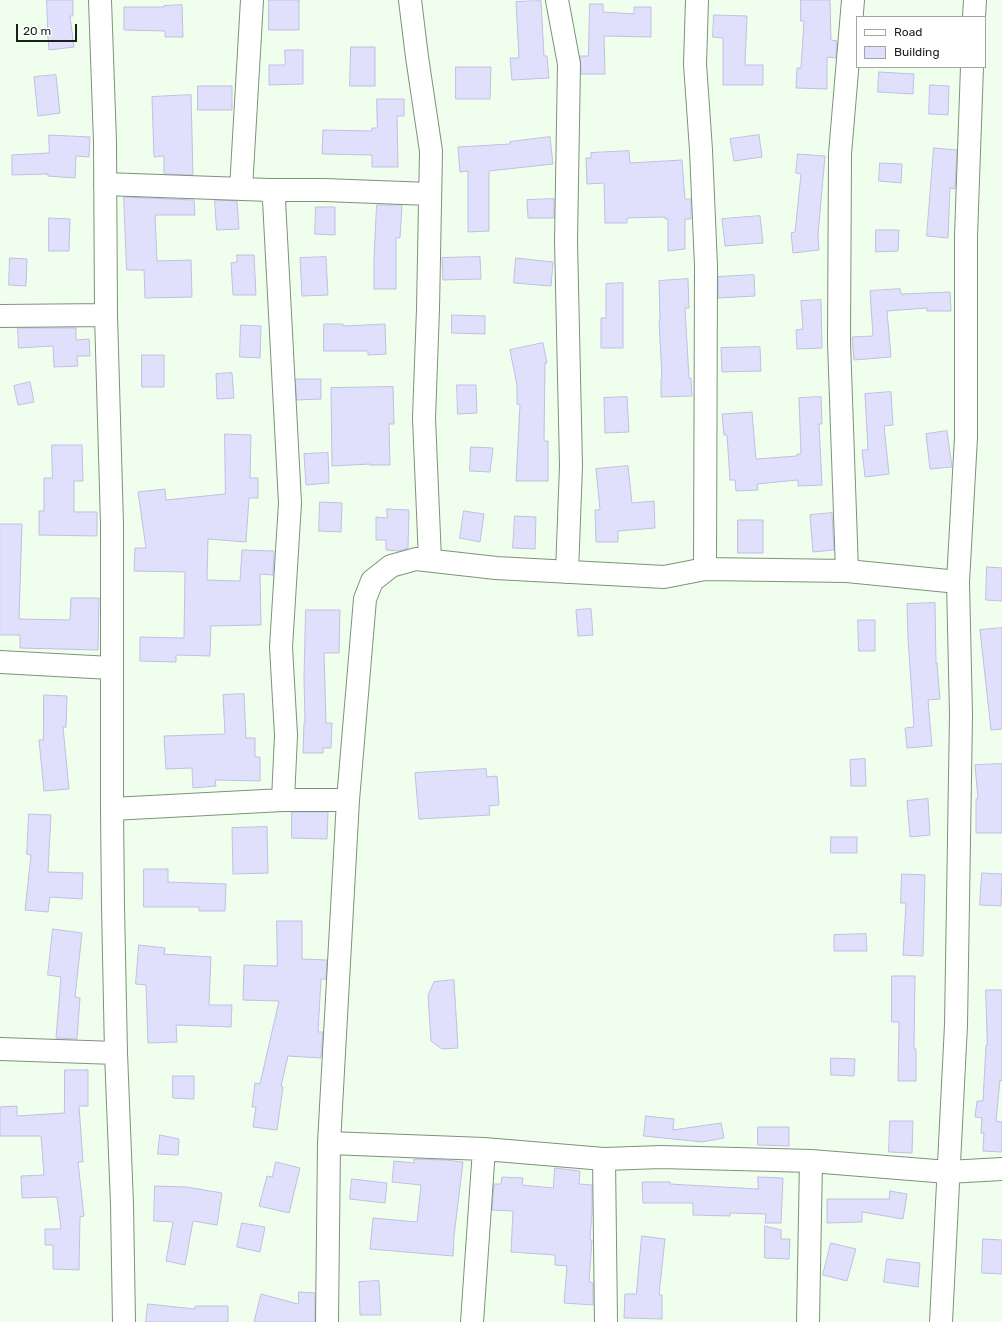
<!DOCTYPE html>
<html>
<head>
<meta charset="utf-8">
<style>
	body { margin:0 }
	#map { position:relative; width:1002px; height:1322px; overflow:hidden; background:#f0ffed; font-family:Rubik,sans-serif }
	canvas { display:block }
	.legend { position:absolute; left:856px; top:16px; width:130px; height:52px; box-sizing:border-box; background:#fff; border:1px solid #a3a7a2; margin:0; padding:5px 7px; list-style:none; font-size:12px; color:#192217 }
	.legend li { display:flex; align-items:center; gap:8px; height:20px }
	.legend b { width:20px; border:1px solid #a3a7a2 }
	.scale { position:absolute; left:16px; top:24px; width:61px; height:18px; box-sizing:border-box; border:2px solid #192217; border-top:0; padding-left:5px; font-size:12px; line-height:14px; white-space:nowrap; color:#192217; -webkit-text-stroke:3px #fff; paint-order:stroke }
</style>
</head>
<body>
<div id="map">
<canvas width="1002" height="1322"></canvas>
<ul class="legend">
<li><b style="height:5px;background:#fff"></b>Road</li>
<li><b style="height:11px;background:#e0e0fc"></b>Building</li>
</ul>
<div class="scale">20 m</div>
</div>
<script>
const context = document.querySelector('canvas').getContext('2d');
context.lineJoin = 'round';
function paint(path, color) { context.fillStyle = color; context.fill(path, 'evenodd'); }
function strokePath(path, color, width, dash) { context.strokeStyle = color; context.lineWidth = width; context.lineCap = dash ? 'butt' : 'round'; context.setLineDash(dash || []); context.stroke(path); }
const building = new Path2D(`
	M47 0H73V16H70L74 47 49 50 48 39Z
	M269 0H299V30H269Z
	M801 0H830L831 40 837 41 836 58 827 57V89L796 88 797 68H801L804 21H801Z
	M541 1 544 56H547L549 78 512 80 510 58H519L516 2Z
	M590 4H603V12L634 14V7H651V37L604 36 605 74H581L580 56H588Z
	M182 5 183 37H165V31L124 30V7H164V6Z
	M714 15 747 16 745 65H763V85H723V38L713 37Z
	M351 47H375V86H350Z
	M285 50H303V84L269 85V65H285Z
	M456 67H491L490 99H456Z
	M879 72 914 74 913 94 878 92Z
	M56 75 60 113 38 116 34 77Z
	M930 85 949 86 948 115 929 114Z
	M198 86H232V110H198Z
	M191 95 193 175 164 174V156L154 157 152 97Z
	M377 99H404V116H397L398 167H372V155L322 154 323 130 372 131V128H377Z
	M49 135 90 137 89 157 76 156 75 178 48 176V174L12 175V155L49 153Z
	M759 135 762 157 734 161 730 139Z
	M550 137 553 164 489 171V231L468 232V171L460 172 458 147 510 144V142Z
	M934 148 957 150 955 189 950 188 948 238 927 236Z
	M629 151 630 163 682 160 685 199H691V219H685V249L668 251V219H665V217L627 218V223H605L604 183 587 184 586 158H591V153Z
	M798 154 825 156 818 235 819 250 793 253 791 233 795 232 801 174 796 173Z
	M880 163 902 164 901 183 879 181Z
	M124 197 194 200 195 215H155L157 261 191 260 192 297 145 298 144 270H127Z
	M554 199V218H528L527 200Z
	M215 200 237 201 239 229 217 230Z
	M377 205H402L400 238H396V289H374V258Z
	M316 207H335V235L315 234Z
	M760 216 763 243 725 246 722 219Z
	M49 218 70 219 69 251H49Z
	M876 230H899L898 251 876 252Z
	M237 255H254L256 295H233L231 263 237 262Z
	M326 257 328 295 302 296 300 258Z
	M480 257 481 279 443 280 442 258Z
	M10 258 27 259 26 286 9 285Z
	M516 258 553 262 551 286 514 283Z
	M754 275 755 296 718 298V277Z
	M688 279 689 308H685L689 378H691L692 396 661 397V379H662L659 320H660L659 281Z
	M623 283V348H601V318H606V284Z
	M900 289 901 294 950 292 951 311H927V308L887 311 891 357 854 360 852 337 873 336 870 291Z
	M821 300 822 348 797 349 796 330 803 329 801 301Z
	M452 315 485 316V334L452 333Z
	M324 324H343V326L385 324 386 354 368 355V351H324Z
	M241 325 261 326 260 358 240 357Z
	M18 328H76V340L89 339 90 356H77L78 366 54 367 53 346 19 348Z
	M543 343 547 363H545L544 441H548V481H516L520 405 517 404V385L510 350Z
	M760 347 761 371 722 372 721 348Z
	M142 355H164V387H142Z
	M232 373 234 398 217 399 216 374Z
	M296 379H321V399L297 400Z
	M30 382 34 402 18 405 14 386Z
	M457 385H476L477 413 458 414Z
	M393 387 394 424H389L390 465H370V464L332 466 331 388Z
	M891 392 893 425 884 426 889 474 865 477 862 450H868L865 394Z
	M627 397 629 432 605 433 604 398Z
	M821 397 822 424H819L822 485 798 486V480L757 484 758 490 736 491 735 480H730L727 435H724L722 414 752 412 756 459 797 456V454H801L799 398Z
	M947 431 952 467 930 469 926 434Z
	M225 434 251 435 250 478H258V498H249L246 542 208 539 207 580 240 581 242 550 274 551 273 575 260 574 261 625 211 626 210 656 176 655V662L140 661V637L184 638 185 572 134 571 135 548H146L138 492 165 489 166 500 225 494Z
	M52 445H82L83 481H74V512H97V536L39 535V511H44V478H52Z
	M471 447 493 448 490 472 470 471Z
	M328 453 329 483 306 485 304 454Z
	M628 466 632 503 654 501 655 528 618 531V542H596L595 510H600L596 469Z
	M320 502 342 503 341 532 319 531Z
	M387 509 409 510 408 548 399 551 386 550V540H376V517L387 518Z
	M464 511 484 514 480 542 460 538Z
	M832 513 834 550 813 552 810 515Z
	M515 516 536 517 535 549 513 548Z
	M738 520H763V553H738Z
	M0 524H22L19 619 70 620 71 598H99L98 650 20 648V635H0Z
	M987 567 1002 568V601L986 600Z
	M935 603 936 663H937L940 699 928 700 932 746 907 748 905 728 914 727 908 638 907 604Z
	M591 609 593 635 578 636 576 610Z
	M306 610H340L339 653H324L326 723H332L331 748H323V753H303L304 723H305L304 678Z
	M858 620H875V651H859Z
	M1002 628V729L991 730 980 630Z
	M244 694 246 738H255V757H260V781L215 780 216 786 193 788 192 768 166 769 164 736 225 734 223 695Z
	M44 695 67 696 66 727H63L69 789 44 791 39 740H43Z
	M865 759 866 786H851L850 760Z
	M1002 764V833H976V799H978L975 765Z
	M486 769 487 777 497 776 499 805 489 806 490 815 419 819 415 773Z
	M928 799 930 835 910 837 907 801Z
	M292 812H328L327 839 292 838Z
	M29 814 51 815 48 872 83 873 82 899 50 897 48 912 25 910 31 855 27 854Z
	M267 827 268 873 233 874 232 828Z
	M831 837H857V853H831Z
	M144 869H168V882L226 884 225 911H199V907H144Z
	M982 873 1002 874 1001 906 980 905Z
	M902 874 925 875 923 956 903 955 906 903H901Z
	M277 921H302V959L327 960 326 979H321L318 1032H323L321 1058 288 1056 281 1086 283 1087 277 1130 253 1127 256 1107H252L255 1083 260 1084 279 1001 243 1000 244 965 277 966Z
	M53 929 82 933 75 997 80 998 77 1039 56 1038 61 977 48 975Z
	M866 934 867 951H834V935Z
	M139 945 165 948 164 954 211 957 209 1005H232L231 1027 176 1025 177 1042 148 1043 146 985 136 984Z
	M892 976H915L914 1049H916V1081H898L899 1022H892Z
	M454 980 458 1048 442 1049 431 1041 428 995 434 982Z
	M986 990H1002V1081L1000 1080 996 1121 1002 1122V1152L983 1151 984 1133H981L982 1118 975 1117 977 1101H983L986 1045H987Z
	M831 1058 855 1059 854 1076 831 1075Z
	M65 1070H88V1106H79L83 1162H78L84 1216 80 1217 79 1270 53 1269V1245H45V1229H61L57 1197 22 1198 21 1176 44 1175 41 1136H0V1107L17 1106V1116L64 1113Z
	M173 1076H194V1099L173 1098Z
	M646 1116 674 1119 673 1130 721 1123 724 1138 702 1142 644 1136Z
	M890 1121H913L912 1153 889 1152Z
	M758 1127H789V1146L758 1145Z
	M160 1135 179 1139 178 1155 158 1154Z
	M414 1159 446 1160 463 1162 454 1236 453 1256 370 1249 373 1218 417 1222 421 1185 392 1182 394 1161 414 1163Z
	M276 1162 300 1168 289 1213 259 1206 267 1176 272 1177Z
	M555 1168 580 1171 579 1184 592 1185V1212L590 1240H592L589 1282 593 1283V1305L564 1303 567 1266 555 1265V1255L511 1252 513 1211 492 1210 494 1184H501L502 1177 523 1178 522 1185 553 1188Z
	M758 1177 783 1178 781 1223H765L766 1214 730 1213V1216L693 1215V1203H643L642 1182H670V1184L758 1189Z
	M352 1179 387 1183 385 1203 350 1199Z
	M155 1186 186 1187 222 1193 217 1225 193 1221 185 1265 166 1261 173 1222 154 1221Z
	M890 1191 907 1194 903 1219 862 1212V1222L827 1223V1199H889Z
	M242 1223 265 1227 260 1252 237 1247Z
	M765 1226 781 1230V1239H790L789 1259 765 1258Z
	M642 1236 665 1239 659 1295H662V1319L624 1318 625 1294H636Z
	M983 1239 1002 1240V1274L982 1273Z
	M831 1243 856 1249 847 1281 823 1275Z
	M887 1259 920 1263 918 1287 884 1282Z
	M379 1281 381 1315H360L359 1282Z
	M299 1292 315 1293V1322H254L261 1294 298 1304Z
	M148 1304 195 1309V1306H228V1322H146Z`);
paint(building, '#e0e0fc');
strokePath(building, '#c0bfe1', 1);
const street = new Path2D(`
	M100 0 105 142 106 315 112 524V809L113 906 116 1053 122 1204 124 1322
	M410 0 417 57 431 151 428 309 424 418 430 560
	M557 0 569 64 566 241 571 466 567 572
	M697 0 695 64 701 150 706 266 705 569
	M974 17 975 0
	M105 184 270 190H324L430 194
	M241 189 252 0
	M270 190 274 200 290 503 281 647 286 735 283 800
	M0 316 106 315
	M847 571 839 342 840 154 853 0
	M0 662 111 668
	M112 809 283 800H348
	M0 1049 116 1053
	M329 1143 484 1149 604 1159 661 1157 811 1161 948 1172 1002 1169
	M604 1159 606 1322
	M327 1322 329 1143 348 800 365 599 372 581 391 566 416 559 496 568 664 577 705 569 847 571 958 582
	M472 1322 484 1149
	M808 1322 811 1161
	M941 1322 956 1025 961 715 958 582 966 437V236L972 67`);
strokePath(street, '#7d9379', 24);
strokePath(street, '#fff', 22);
</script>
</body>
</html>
